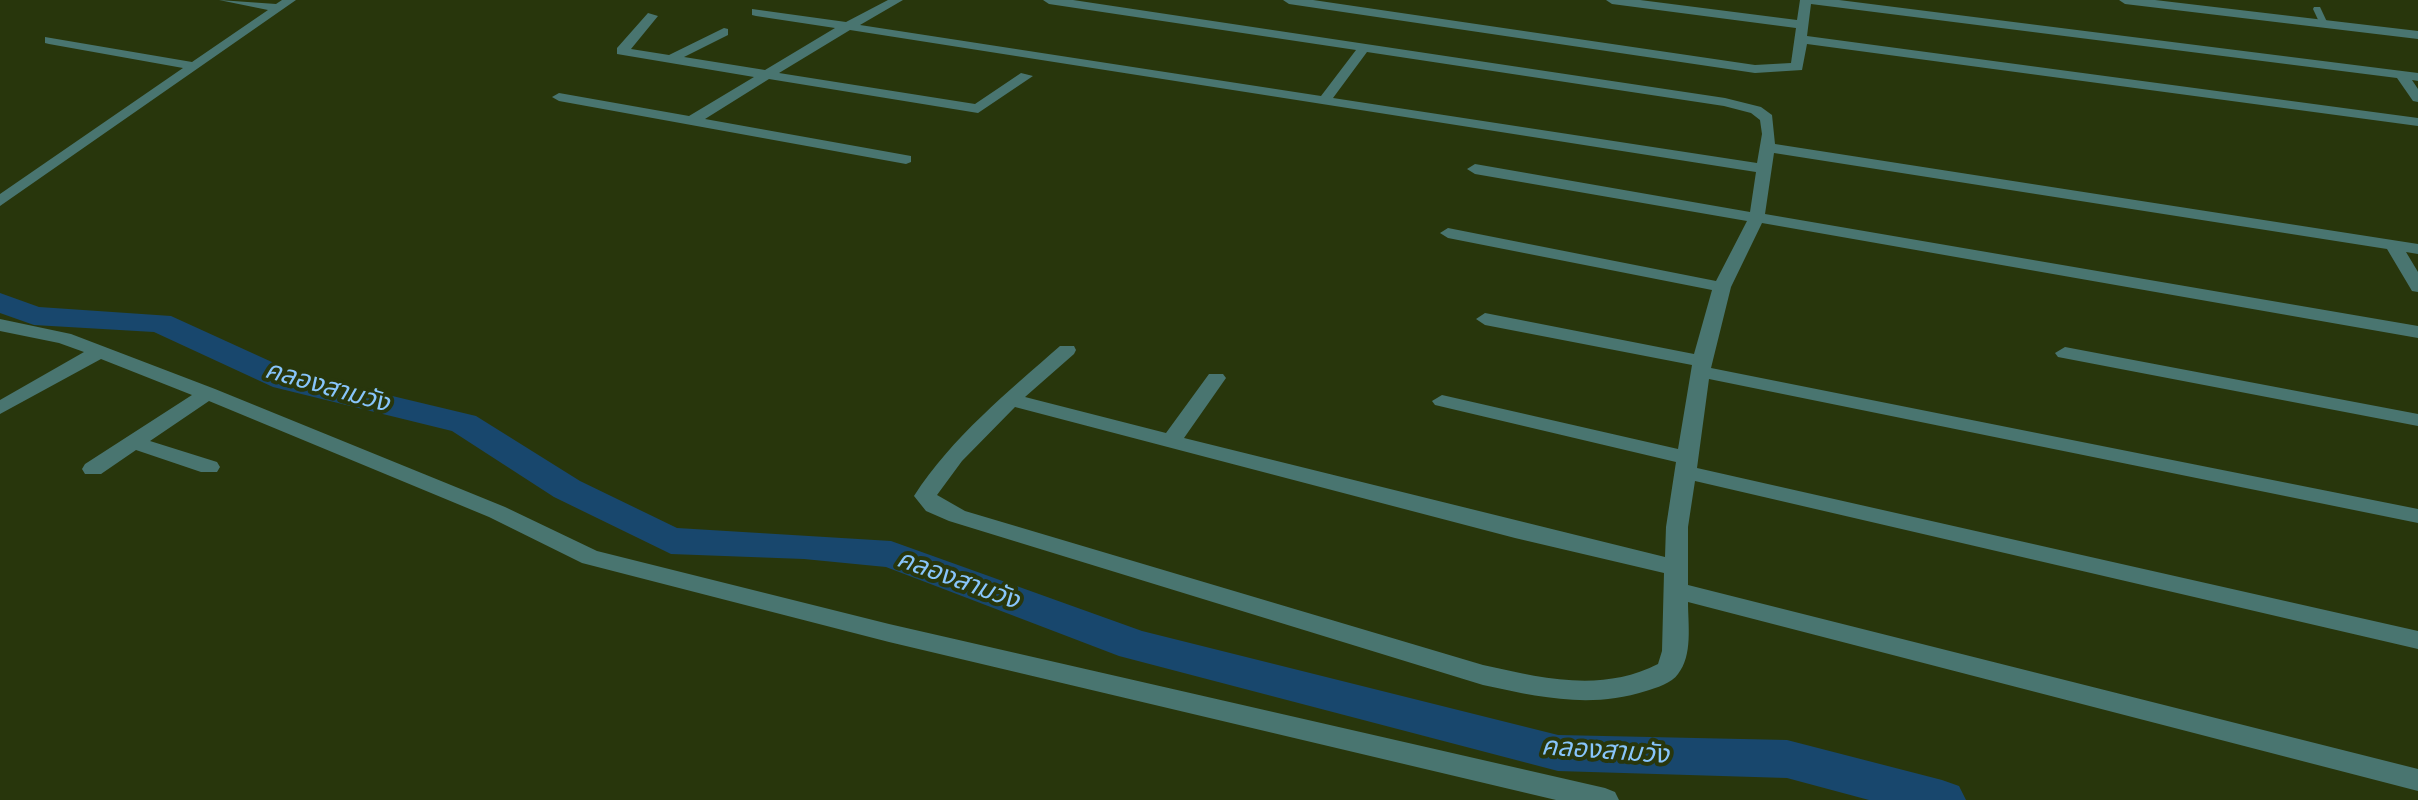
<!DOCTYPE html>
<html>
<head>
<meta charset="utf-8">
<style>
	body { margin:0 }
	canvas { display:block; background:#28360c }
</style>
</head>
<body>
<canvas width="2418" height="800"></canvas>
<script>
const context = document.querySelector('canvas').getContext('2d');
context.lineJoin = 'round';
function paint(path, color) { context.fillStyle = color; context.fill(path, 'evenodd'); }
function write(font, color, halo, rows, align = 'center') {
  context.font = font + ' "Work Sans","Noto Sans Thai",sans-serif'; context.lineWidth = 8; context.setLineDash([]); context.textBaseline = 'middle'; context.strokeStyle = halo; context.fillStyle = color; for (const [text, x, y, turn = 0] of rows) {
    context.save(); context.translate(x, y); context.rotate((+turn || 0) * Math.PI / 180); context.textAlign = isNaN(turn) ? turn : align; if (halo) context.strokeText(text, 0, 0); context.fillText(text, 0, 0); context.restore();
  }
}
paint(new Path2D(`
	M0 293 39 307 171 316 296 373 476 416 580 481 677 528 891 541 1142 631 1558 735 1787 740 1942 780 1959 786 1966 800H1869L1787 778 1558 771 1119 656 886 567 804 559 671 554 554 497 452 431 273 387 154 332 34 325 0 313Z`), '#18476d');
paint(new Path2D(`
	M2314 7H2320L2328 24 2327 26H2321L2313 9Z`), '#497570');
paint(new Path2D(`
	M219 0 276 4 282 0H296L0 206V194L183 68 49 44 45 43V37L192 62 268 10Z
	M888 0H903L860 25 1321 96 1356 50 1049 4 1043 0H1073L1725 98 1761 107 1772 115 1775 144 2418 244V254L2406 252 2418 272V292L2412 291 2387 249 1774 153 1765 214 2418 326V338L1762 223 1731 287 1711 368 2418 509V523L1709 379 1697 468 2418 631V649L1695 481 1688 527V585L2418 769V791L1688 602C1688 625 1693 655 1678 674 1672 683 1656 688 1646 691 1590 709 1539 697 1483 685L949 521 926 511 914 496C952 437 1008 392 1060 346H1074L1076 350 1074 354 1025 397 1166 433 1209 374H1223L1226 378 1184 438 1665 557 1666 527 1676 462 1435 405 1432 401 1442 395 1678 449 1692 365 1485 325 1476 319 1485 313 1694 354 1712 290 1448 238 1440 233 1448 228 1716 281 1747 221 1475 174 1467 169 1475 164 1750 212 1756 172 850 30 779 73 975 104 1021 73 1033 76 978 113 769 79 705 119 911 156V162L906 164 559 101 552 97 559 93 689 116 754 77 617 54V48L648 13 658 16 631 49 669 55 724 28 728 29V35L684 57 765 70 835 28 756 16 752 15V9L846 22ZM1367 52 1724 106 1751 113 1760 120 1762 134 1757 163 1333 98ZM1015 407 1515 538 1664 573 1662 651 1658 664C1601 693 1542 678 1483 665L965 511 937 495 962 461Z
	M1283 0H1313L1755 65 1791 63 1796 28 1612 4 1606 0H1640L1797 20 1800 0H1839L2418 73V81L2412 80 2418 89V102L2413 101 2397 78 1811 4 1807 36 2418 118V126L1807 44 1802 70 1755 73 1289 4Z
	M2119 0H2155L2418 31V39L2125 4Z
	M0 319 71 334 215 389 505 507 597 551 889 624 1605 788 1615 792 1619 800H1556L889 642 582 563 489 517 209 401 150 441 217 462 220 467 217 472H201L136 450 101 474H85L82 469 85 464 192 395 101 359 0 414V400L84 352 59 343 0 331Z
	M2065 347 2418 414V426L2058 357 2055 353Z`), '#497570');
write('italic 26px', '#88c5fb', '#28360c', [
	["คลองสามวัง",327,387,16],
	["คลองสามวัง",958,580,20],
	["คลองสามวัง",1605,751,4]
]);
</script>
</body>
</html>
